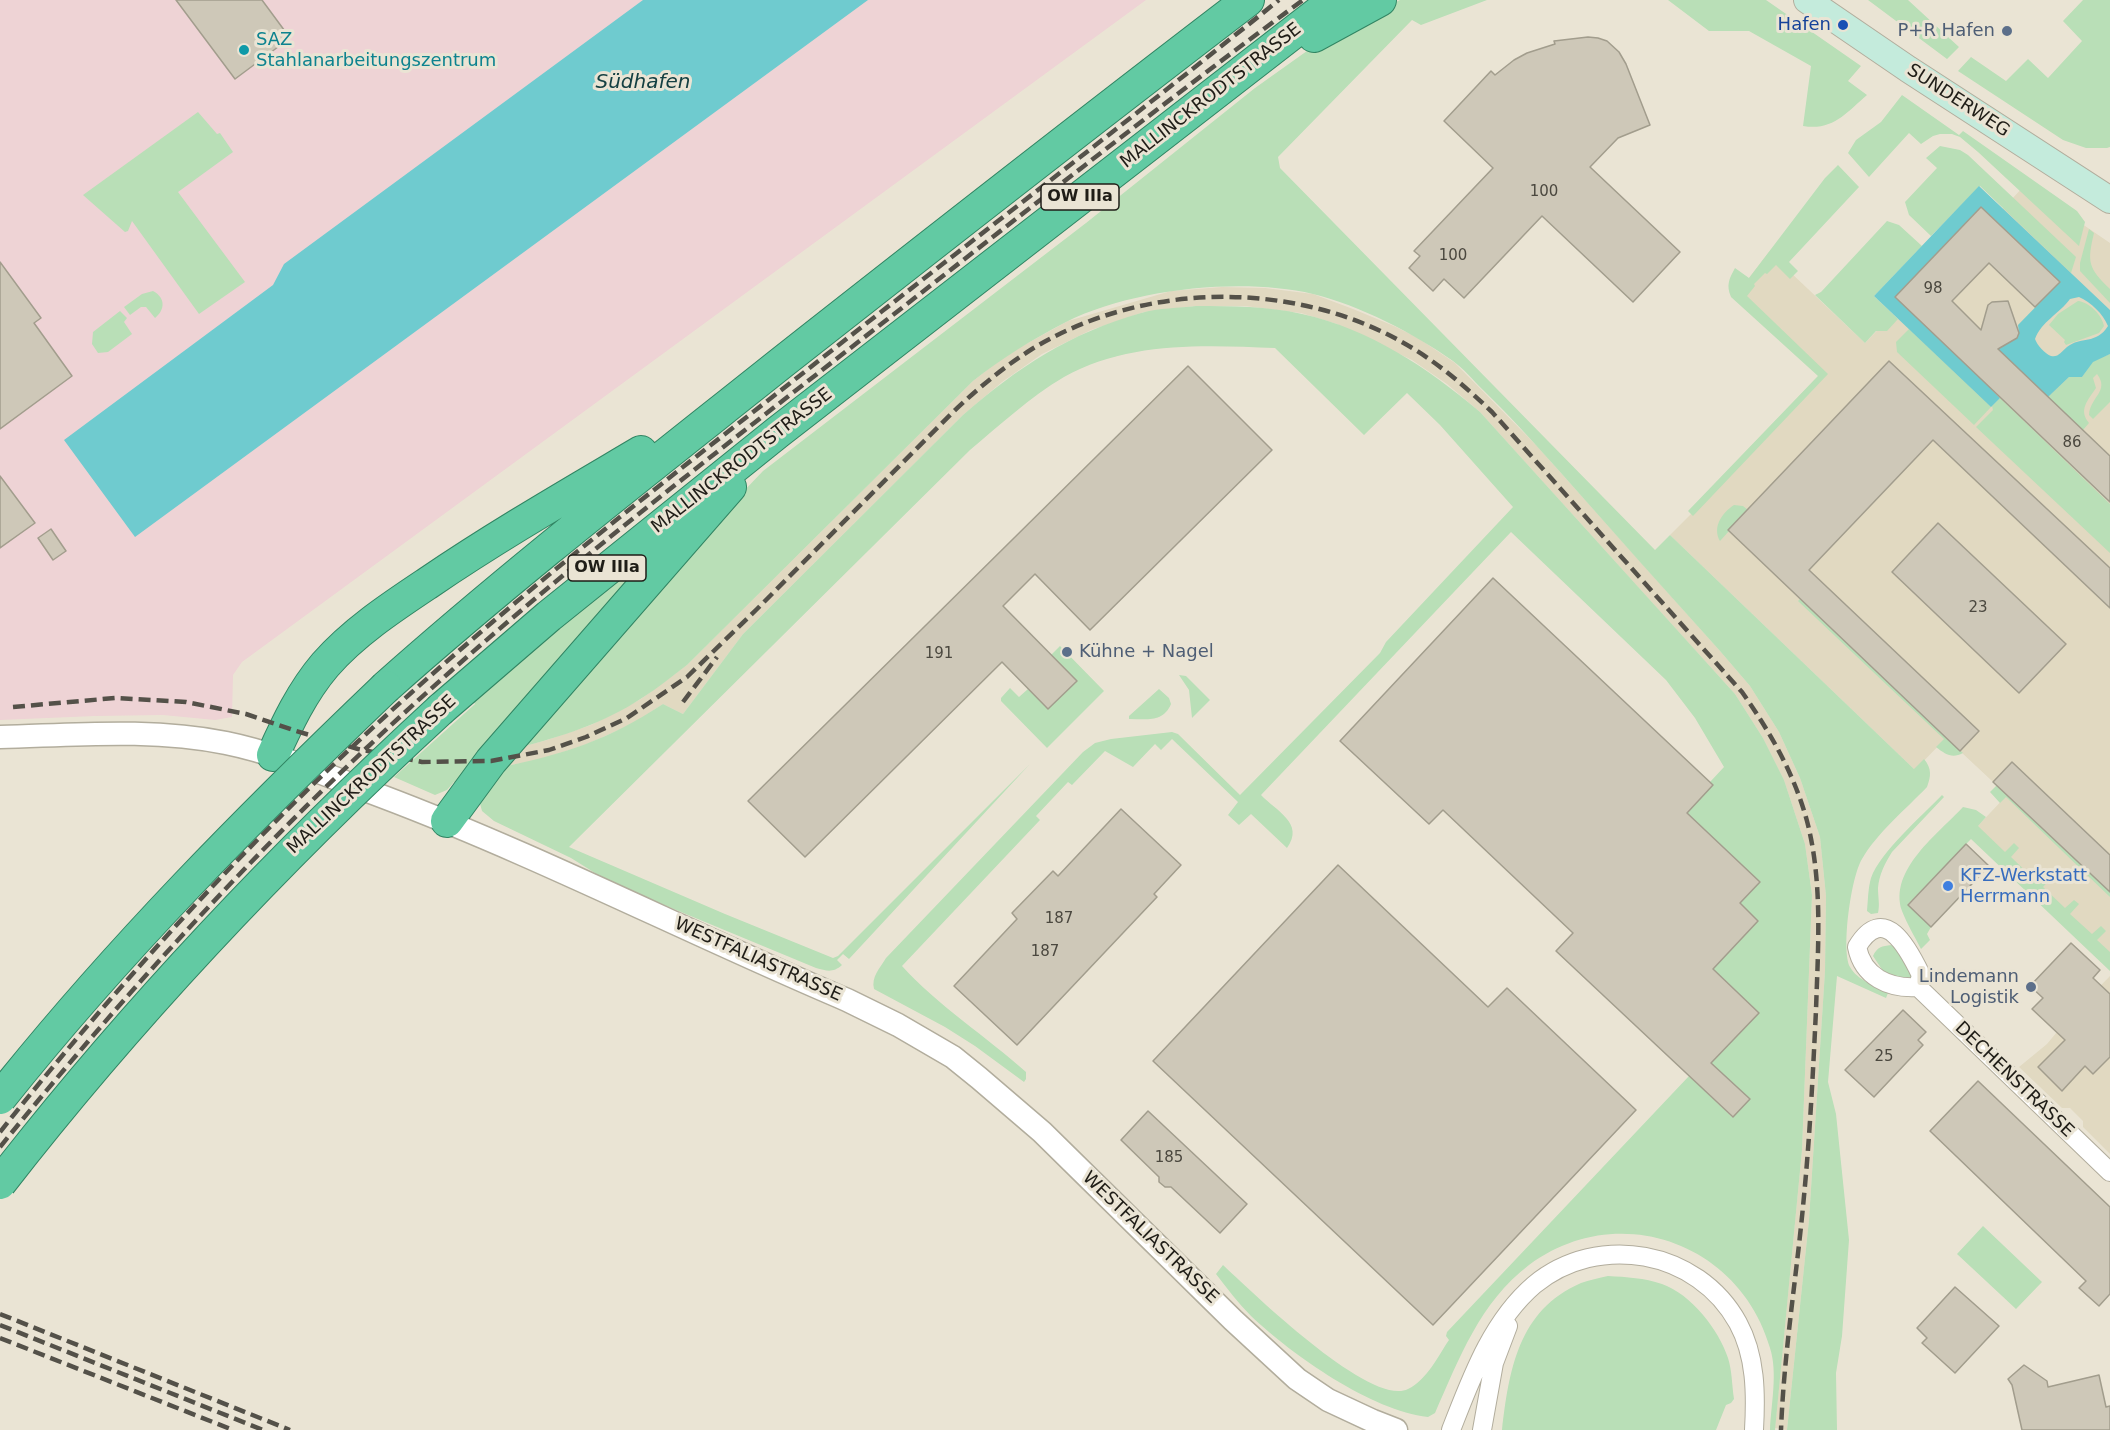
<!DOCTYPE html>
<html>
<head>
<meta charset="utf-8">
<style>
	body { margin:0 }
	canvas { display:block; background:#eae4d4 }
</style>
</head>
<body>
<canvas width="2110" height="1430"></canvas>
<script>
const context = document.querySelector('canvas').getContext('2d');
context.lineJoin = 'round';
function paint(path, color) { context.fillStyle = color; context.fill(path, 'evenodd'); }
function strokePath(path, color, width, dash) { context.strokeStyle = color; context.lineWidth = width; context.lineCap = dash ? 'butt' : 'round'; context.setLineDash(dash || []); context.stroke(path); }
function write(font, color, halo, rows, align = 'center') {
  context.font = font + ' "DejaVu Sans",sans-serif'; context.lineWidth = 6; context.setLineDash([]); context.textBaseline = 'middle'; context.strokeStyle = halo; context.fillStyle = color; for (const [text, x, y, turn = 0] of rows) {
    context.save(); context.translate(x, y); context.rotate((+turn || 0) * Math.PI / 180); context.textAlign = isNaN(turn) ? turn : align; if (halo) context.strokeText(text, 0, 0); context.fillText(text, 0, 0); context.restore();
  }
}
paint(new Path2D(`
	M2025 185 2110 243V959L1974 830 2007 795 1946 738 1915 770 1670 535 1711 494 1708 491 1820 374 1735 296 1769 252 1865 343 1893 314 1898 319 1981 207 1994 218Z
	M1222 287 1265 288 1313 294 1353 309 1394 326 1418 338 1455 363 1535 444 1720 651 1750 686 1779 732 1800 778 1820 837 1826 896 1825 971 1809 1220 1787 1430 1775 1428 1802 1150 1812 895 1805 844 1784 780 1763 738 1735 694 1686 640 1480 412 1447 384 1412 360 1337 324 1301 313 1245 306H1196L1144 312 1091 330 1042 354 1002 382 963 415 743 634 683 714 663 704 632 724 585 745 538 760 501 767 517 748 547 740 591 725 641 699 687 665 973 381 1006 355 1068 321 1171 291Z
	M2110 976V1154L2083 1127V1121L2070 1108H2062L2019 1067 2047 1044 2066 1021Z`), '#e1d9c1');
paint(new Path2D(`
	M0 0H1146L242 662 233 675 232 717 215 720 163 715 95 716 0 720Z`), '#eed3d5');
paint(new Path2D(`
	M1400 0H1487L1421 25 1412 20 1278 157 1280 168 1655 550 1670 535 1914 769 1924 759C1932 769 1931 776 1927 787 1906 809 1877 833 1862 859 1851 877 1841 950 1850 967 1857 980 1876 986 1888 993L1886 998 1837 976 1828 1082 1836 1114 1849 1240 1842 1336 1836 1373 1837 1430H1787L1809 1220 1825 971 1826 896 1820 837 1800 778 1779 732 1750 686 1720 651C1667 592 1614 533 1561 473 1536 445 1510 416 1483 390 1473 380 1464 369 1453 361 1415 334 1359 305 1313 294 1241 277 1132 289 1066 322 1033 339 1002 358 973 381L687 665C672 676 658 688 642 698 604 723 561 737 517 748L719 517 763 471 1086 223 1255 88 1321 41Z
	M1668 0H1766L1861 66 1848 81 1867 95C1846 113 1833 131 1803 126L1811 66 1749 31H1709Z
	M1868 0H1908L1959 47 1947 59Z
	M2083 0H2110V147L2107 148H2086L2063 140 1958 71 1971 57 2006 81 2028 59 2048 78 2082 41 2063 21Z
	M1902 95 1959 135 1963 131 2077 211 2085 222 2079 246 1978 152 1960 137 1952 134H1940L1933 136 1921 144 1909 133 1869 177 1848 153 1856 140 1881 122Z
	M198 112 217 134 220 133 233 152 178 192 245 282 199 314 132 221 128 231 125 232 83 195Z
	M1940 146 1960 150 1968 155 2076 257 2071 273 1980 186 1931 236 1909 215 1905 202 1937 168 1926 158Z
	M1838 165 1859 187 1789 262 1798 271 1790 279 1776 265 1767 274 1765 273 1754 284 1755 286 1747 296 1828 374 1693 516 1688 511 1818 376 1731 297C1726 285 1729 279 1735 268L1749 278 1825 178Z
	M1887 221 1899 225 1922 246 1874 296 1898 319 1887 331H1876L1865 343 1815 295 1821 292Z
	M2089 229 2094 233C2087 262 2088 268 2110 289V303L2080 271V263Z
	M153 291C166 298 165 310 155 318L146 307H141L130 315 124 307 142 294Z
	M2078 301C2089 302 2102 315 2104 326L2099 333 2066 345 2064 342 2065 340 2049 325 2058 314Z
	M1196 306C1232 306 1267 306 1302 314 1370 329 1428 368 1480 412L1735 694 1763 738 1784 780 1805 844 1812 895 1802 1150 1775 1430H1770C1771 1404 1778 1373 1770 1348 1740 1243 1618 1199 1529 1265 1480 1302 1459 1359 1435 1413L1428 1417C1372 1411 1292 1355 1251 1316 1238 1303 1227 1288 1216 1274L1223 1265C1251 1291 1371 1408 1408 1389 1427 1380 1438 1356 1449 1340L1446 1336 1447 1332 1689 1076 1732 1117 1749 1099 1711 1063 1759 1013 1713 969 1758 921 1740 903 1687 813 1710 782 1724 767 1695 718 1666 680 1511 532 1261 795C1276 811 1305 823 1287 848L1251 814 1239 825 1228 815 1238 802 1172 739 1161 750 1155 744 1133 767 1105 751 1072 785 1068 782 1036 816 1040 820 902 966C937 1005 987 1037 1026 1072V1079L1024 1082 975 1046 945 1027 874 989C871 977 880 968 886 958L1083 752 1095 743 1111 739 1172 732 1178 734 1240 795 1380 653 1386 642 1513 507 1440 425 1407 393 1364 435 1275 348C1204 345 1128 341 1064 377 1030 397 1000 425 970 450L569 847 725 914 833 958 838 956 1030 764 849 959 843 954 837 960 842 965C833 973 827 971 816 968L611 883 571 858 494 821 482 811 479 800 501 767C563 755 610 739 663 704L683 714 743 634 963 415C1018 367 1070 333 1141 313 1159 308 1179 308 1196 306Z
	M120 311 127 318 124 322 132 334 108 352 98 353 92 344 93 332Z
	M1909 329 1991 407 1974 425 1897 352 1896 342Z
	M2110 354V402L2093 419 2089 415C2090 397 2110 391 2097 374L2093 378 2096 388C2088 400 2078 410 2089 423L2083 430 2048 397 2069 377H2082L2093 361Z
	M2000 398 2110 504V553L1976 427 1993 410 1992 406Z
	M1734 505 1743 506 1748 510 1720 541C1712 527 1722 513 1734 505Z
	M689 519 460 785 454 782 447 790 435 795 394 777 475 704 472 700Z
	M1800 599 1963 753C1952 759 1945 754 1936 747L1944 739 1798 601Z
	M1060 646 1104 691 1047 748 1001 701V698L1010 688 1019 697 1028 689 1048 709 1051 655Z
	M1179 675 1186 676 1210 700 1192 718 1189 690Z
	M1159 689 1169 698 1171 704C1163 723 1146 719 1129 719V716Z
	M1997 785 2110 892V897L2006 797 2000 803 1990 792Z
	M1942 795 1944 797 1892 852C1885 863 1879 875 1878 888 1878 897 1880 905 1878 913L1871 914 1867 911C1868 901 1868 888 1871 878 1881 851 1921 817 1942 795Z
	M1963 807 1976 810 1986 817 1978 826 2005 852 2014 843 2019 848 2011 857 2037 882 2046 874 2051 878 2043 887 2065 908 2074 900 2079 904 2070 914 2092 934 2101 926 2106 931 2097 940 2110 952V971L1971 839 1908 904 1931 927 1927 934 1930 940 1921 949C1915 937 1907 924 1902 911 1888 870 1939 833 1963 807Z
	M1891 945 1897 949 1911 975V979L1905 982 1883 971 1873 956C1877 947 1882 946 1891 945Z
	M1983 1226 2042 1282 2016 1309 1957 1254Z
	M1608 1276C1627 1277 1644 1278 1662 1284 1691 1294 1719 1330 1728 1358 1732 1370 1732 1386 1734 1399L1731 1403 1726 1405 1716 1430H1502C1509 1371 1518 1310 1581 1283 1589 1280 1599 1278 1608 1276Z`), '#b9dfb7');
paint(new Path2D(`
	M643 0H868L135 537 64 440 273 285 284 264Z
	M1979 186 2110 310V354L2093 362 2082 377H2069L2048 397 1988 356 2004 339 2012 341 2017 338 2019 333 2018 325 2060 282 1981 207 1895 297 1993 384 1990 388 2000 398 1991 407 1874 296ZM2079 297C2091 302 2103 314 2108 326 2096 345 2081 336 2067 347 2062 351 2058 358 2051 356 2045 354 2037 345 2035 339 2041 322 2060 313 2070 299Z`), '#6fcbcf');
const building = new Path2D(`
	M176 0H262L290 38 235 79Z
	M1588 37 1598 38 1607 41 1619 52 1626 64 1650 125 1618 138 1590 167 1680 252 1633 302 1542 216 1464 298 1444 279 1433 291 1409 268 1420 256 1414 251 1493 168 1444 121 1491 71 1495 75 1514 60 1527 53 1555 44 1554 41Z
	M1981 207 2060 282 2035 307 1989 263 1952 301 1981 330 1988 305 1992 302 2008 301 2019 333 2017 338 1998 349 2110 456V502L1895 297Z
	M0 262 41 318 34 323 72 376 0 429Z
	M1889 361 2110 568V608L1933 440 1809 570 1979 731 1960 751 1728 530Z
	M1188 366 1272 450 1090 630 1035 574 1003 606 1077 681 1048 709 1002 662 805 857 748 801Z
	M0 476 35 523 0 548Z
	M1938 523 2066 644 2019 693 1892 572Z
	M51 529 66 551 53 560 38 538Z
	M1493 578 1713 785 1687 813 1760 882 1740 903 1758 921 1713 969 1759 1013 1711 1063 1750 1099 1733 1117 1556 951 1573 933 1443 810 1429 824 1340 741Z
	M2012 762 2110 855V892L1993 782Z
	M1121 809 1181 865 1154 894 1157 897 1017 1045 954 986 1017 919 1012 913 1053 871 1058 876Z
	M1966 844 1989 866 1931 927 1908 905Z
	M1338 865 1488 1007 1507 988 1636 1110 1433 1325 1153 1061Z
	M2071 943 2100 970 2093 978 2110 994V1057L2093 1074 2085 1066 2062 1091 2038 1067 2065 1040 2032 1009 2043 998 2030 986Z
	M1903 1010 1926 1032 1918 1040 1923 1045 1874 1097 1845 1070Z
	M1978 1081 2110 1207V1294L2099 1306 2079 1288 2086 1281 1930 1131Z
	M1148 1111 1247 1204 1220 1233 1171 1187H1165L1159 1182V1177L1121 1140Z
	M1955 1287 1999 1326 1955 1373 1922 1343 1927 1338 1917 1328Z
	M2024 1365 2047 1381 2048 1387 2099 1375 2106 1407 2110 1406V1430H2022L2012 1385 2008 1379Z`);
paint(building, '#cec8b8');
strokePath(building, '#a29d8d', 1.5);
const minor = new Path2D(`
	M1918 987 1921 975C1908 948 1884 902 1857 947 1863 977 1889 989 1918 987L2110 1172
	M1451 1430C1471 1379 1491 1322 1534 1285 1598 1232 1698 1250 1738 1323 1756 1356 1756 1394 1754 1430
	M1482 1430 1494 1363 1508 1326`);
const tertiary = new Path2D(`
	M0 737C76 735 152 728 226 743 280 754 330 777 381 796 540 856 691 934 847 1000L898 1025 953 1057 979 1078 1042 1132 1233 1320 1297 1379 1328 1400 1373 1421 1396 1430`);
const secondary = new Path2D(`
	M1807 0 1908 69 2110 200`);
const trunk = new Path2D(`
	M1314 36 1380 0
	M386 687C513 574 647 470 780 364 935 242 1091 120 1248 0
	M441 709 549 616 778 432 1335 0
	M273 755C287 724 302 692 325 665 354 632 392 607 428 583 497 536 570 494 641 452
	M447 821 491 761 730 487`);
strokePath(minor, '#b2ad9d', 20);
strokePath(tertiary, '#b2ad9d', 25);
strokePath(secondary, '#b2ad9d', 28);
strokePath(trunk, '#318563', 34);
strokePath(minor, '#fff', 18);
strokePath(tertiary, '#fff', 22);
strokePath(secondary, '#c4ebdc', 26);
strokePath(trunk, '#62caa3', 32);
strokePath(new Path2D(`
	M683 702 717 657
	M13 707 115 698 186 702 246 714 296 731 358 749 422 762 491 761 549 750 586 737 627 718 687 677 757 609 951 414C976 390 1002 368 1032 349 1146 280 1300 279 1414 349 1443 367 1468 389 1492 412L1742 692C1770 732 1794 773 1807 821 1823 883 1818 947 1816 1010 1813 1072 1810 1134 1804 1196 1797 1274 1784 1351 1781 1430
	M0 1132C125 975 262 826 411 693 535 582 667 479 798 377 958 251 1120 128 1279 0
	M0 1147C138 977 286 816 451 671 588 550 735 438 880 325 1020 216 1160 105 1303 0
	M0 1314 290 1430
	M0 1325 263 1430
	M0 1338 233 1430`), '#545149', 4.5, [12, 6]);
const trunkBridge = new Path2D(`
	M0 1098C117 951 250 817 386 687
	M0 1183C133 1012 281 856 441 709`);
strokePath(trunkBridge, '#318563', 34, []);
strokePath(trunkBridge, '#62caa3', 32);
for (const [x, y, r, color] of [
	[1843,25,6,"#1a4fb4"],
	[2007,31,6,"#5c6f8a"],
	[244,50,6,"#0f9aa8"],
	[1067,652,6,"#5c6f8a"],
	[1948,886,6,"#3f7fe0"],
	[2031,987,6,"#5c6f8a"]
]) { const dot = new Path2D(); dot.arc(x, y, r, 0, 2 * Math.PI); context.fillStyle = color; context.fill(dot); strokePath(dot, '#eae4d4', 2); }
write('15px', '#4b483f', null, [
	["100",1544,192],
	["100",1453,256],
	["98",1933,289],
	["86",2072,443],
	["23",1978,608],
	["191",939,654],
	["187",1059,919],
	["187",1045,952],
	["25",1884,1057],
	["185",1169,1158]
]);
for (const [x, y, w] of [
	[1080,197,78],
	[607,568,78]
]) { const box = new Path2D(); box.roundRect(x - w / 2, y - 13, w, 26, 4.5); context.fillStyle = '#eae4d4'; context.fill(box); strokePath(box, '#1f1d17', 1.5); }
write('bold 16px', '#1f1d17', null, [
	["OW IIIa",1080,197],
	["OW IIIa",607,568]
]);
write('18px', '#164399', '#eae4d4', [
	["Hafen",1831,25]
], 'right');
write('18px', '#4e5e75', '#eae4d4', [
	["P+R Hafen",1995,31],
	["Kühne + Nagel",1079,652,"left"],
	["Lindemann",2019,977],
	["Logistik",2019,998]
], 'right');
write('18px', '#0d838f', '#eae4d4', [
	["SAZ",256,40],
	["Stahlanarbeitungszentrum",256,61]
], 'left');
write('18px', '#1f1d17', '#eae4d4', [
	["MALLINCKRODTSTRASSE",1211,96,-38],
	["SUNDERWEG",1958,101,33],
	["MALLINCKRODTSTRASSE",742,461,-38],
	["MALLINCKRODTSTRASSE",372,775,-43],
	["WESTFALIASTRASSE",758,960,24],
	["DECHENSTRASSE",2014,1080,44],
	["WESTFALIASTRASSE",1150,1238,44]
]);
write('18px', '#366cbe', '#eae4d4', [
	["KFZ-Werkstatt",1960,876],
	["Herrmann",1960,897]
], 'left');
write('italic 20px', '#144042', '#eae4d4', [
	["Südhafen",643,83]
]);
</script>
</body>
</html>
